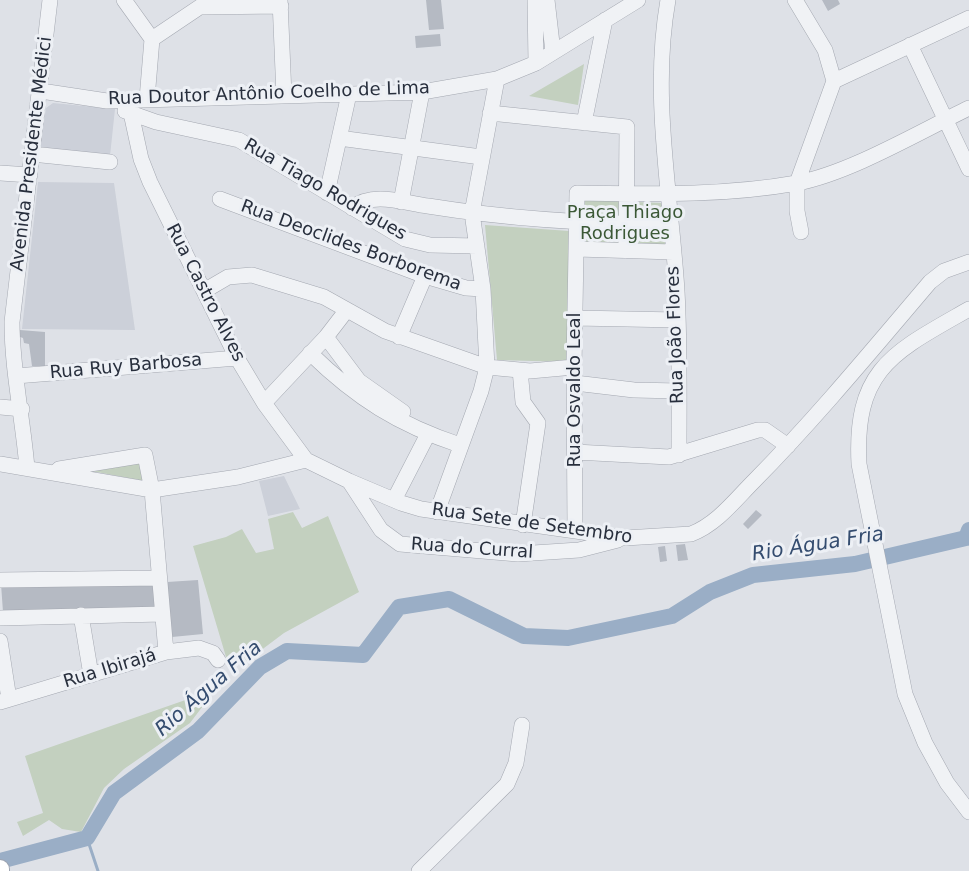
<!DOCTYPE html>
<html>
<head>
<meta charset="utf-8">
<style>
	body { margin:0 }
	canvas { display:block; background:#dee1e7 }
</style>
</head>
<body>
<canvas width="969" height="871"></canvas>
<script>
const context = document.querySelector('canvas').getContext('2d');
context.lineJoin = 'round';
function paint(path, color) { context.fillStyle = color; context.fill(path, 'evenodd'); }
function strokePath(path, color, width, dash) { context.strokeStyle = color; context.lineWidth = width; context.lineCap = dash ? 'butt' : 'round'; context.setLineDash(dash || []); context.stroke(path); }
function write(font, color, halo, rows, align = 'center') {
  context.font = font + ' "DejaVu Sans",sans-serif'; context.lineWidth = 6; context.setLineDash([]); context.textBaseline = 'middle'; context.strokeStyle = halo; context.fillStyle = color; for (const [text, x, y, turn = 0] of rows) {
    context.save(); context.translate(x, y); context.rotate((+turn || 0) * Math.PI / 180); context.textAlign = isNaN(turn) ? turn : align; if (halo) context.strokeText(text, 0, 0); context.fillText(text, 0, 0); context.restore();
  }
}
paint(new Path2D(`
	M53 103 115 109 110 156 40 147 46 108Z
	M38 182 114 183 135 330 22 329Z
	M284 476 300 509 268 516 259 481Z`), '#ccd0d9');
paint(new Path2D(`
	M584 64 578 105 529 96Z
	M585 200 663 203 665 246 584 243Z
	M485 225 569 231V362L497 360Z
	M141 460 144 481 81 469Z
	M293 512 302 528 328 516 359 592 284 633 244 663 229 667 193 546 226 537 242 529 256 553 274 549 268 519Z
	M209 684 212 694 190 723 124 769 104 788 81 832 62 829 49 820 23 836 17 822 43 813 25 756 194 697Z`), '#c3d0bf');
strokePath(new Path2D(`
	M87 838 98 871`), '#9aaec6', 3);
strokePath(new Path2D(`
	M0 861 87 838 114 793 198 731 260 667 287 651 363 655 399 607 449 599 524 636 568 638 672 616 710 592 753 575 855 564 966 538 969 530`), '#9aaec6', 16);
paint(new Path2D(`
	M426 0H441L444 29 429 30Z
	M822 0H838L840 4 828 11Z
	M440 34 441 46 416 48 415 36Z
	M20 330 45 332V366H32L29 344 24 343 23 338 20 337Z
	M756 510 762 515 748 529 743 524Z
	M685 544 688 560 678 561 676 545Z
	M665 546 667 561 660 562 658 547Z
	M198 580 203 634 172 637 167 582Z
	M154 583 155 609 3 612 1 584Z`), '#b5bac3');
const minor = new Path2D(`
	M124 0 152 39
	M280 0 284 96
	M535 0 536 63
	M547 0 553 52
	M668 0C651 95 671 195 677 291 680 345 679 400 679 455
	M795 0 825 50 834 81 797 183V211L801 232
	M200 7 281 6
	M910 45 969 169
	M834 81 969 18
	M41 91 107 101 422 92 497 79 536 63 638 0
	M147 99 152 39 210 0
	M125 111 156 122 239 140 405 239 430 245 477 246
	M131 113 141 159 150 182 237 358 264 403 306 460 349 481 401 503 421 509 625 538 691 534C717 524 735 500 754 481 816 418 873 349 930 282L944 271 969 262
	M490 113 627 127 626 251
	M584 123 605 20
	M339 138 481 157
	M32 154 110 162
	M0 173 30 175
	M327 193 349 94
	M220 199 425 276 466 288 483 289
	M401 202 422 92
	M352 208C373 191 404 203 428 206 509 219 589 224 670 224
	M577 249 673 252
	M204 291 228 277 252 275 324 297 385 331 487 367 530 371 574 367
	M969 309C894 352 854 368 859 464L905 694 925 743 947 783 969 812
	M575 318 678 320
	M326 337 359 381 403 412
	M399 337 425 276
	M310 353C356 398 399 425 460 445
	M520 370 523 402 538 423 523 525
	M16 376 237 358
	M575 383 634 390 678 391
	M264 403 326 337 346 311
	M0 407 22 409
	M575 452 669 457 758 430H765L788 446
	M0 464 152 490 238 477 306 460
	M27 468C23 419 12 371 12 322L50 0
	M59 469 145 455 152 490 166 652
	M349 481 381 530 400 544 518 554 579 550 618 540
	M394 500 428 434
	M437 512 481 391 487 367 483 289 472 213 497 79
	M575 531 574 367 577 193C651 194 724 196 797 183 850 173 919 132 969 108
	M0 580 159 578
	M81 615 91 675
	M0 618 162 614
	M0 641 9 699
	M0 702 166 652 199 648 213 653 218 660
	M419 871 507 784 516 763 522 725`);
const major = new Path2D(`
	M0 869V871`);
strokePath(minor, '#a4a8b1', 16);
strokePath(major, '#9ea5b2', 20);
strokePath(minor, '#f0f2f5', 15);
strokePath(major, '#fff', 18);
write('18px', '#282f3d', '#edf0f5', [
	["Rua Doutor Antônio Coelho de Lima",269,94,-2],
	["Avenida Presidente Médici",32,154,-83],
	["Rua Tiago Rodrigues",325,190,30],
	["Rua Deoclides Borborema",351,246,20],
	["Rua Castro Alves",205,293,63],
	["Rua João Flores",676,335,-92],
	["Rua Ruy Barbosa",126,367,-5],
	["Rua Osvaldo Leal",575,390,-90],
	["Rua Sete de Setembro",532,524,8],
	["Rua do Curral",472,549,4],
	["Rua Ibirajá",110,669,-17]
]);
write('18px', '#3b5836', '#edf0f5', [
	["Praça Thiago",625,213],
	["Rodrigues",625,234]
]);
write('italic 20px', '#344c6f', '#edf0f5', [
	["Rio Água Fria",818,545,-9],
	["Rio Água Fria",209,689,-41]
]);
</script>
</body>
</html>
